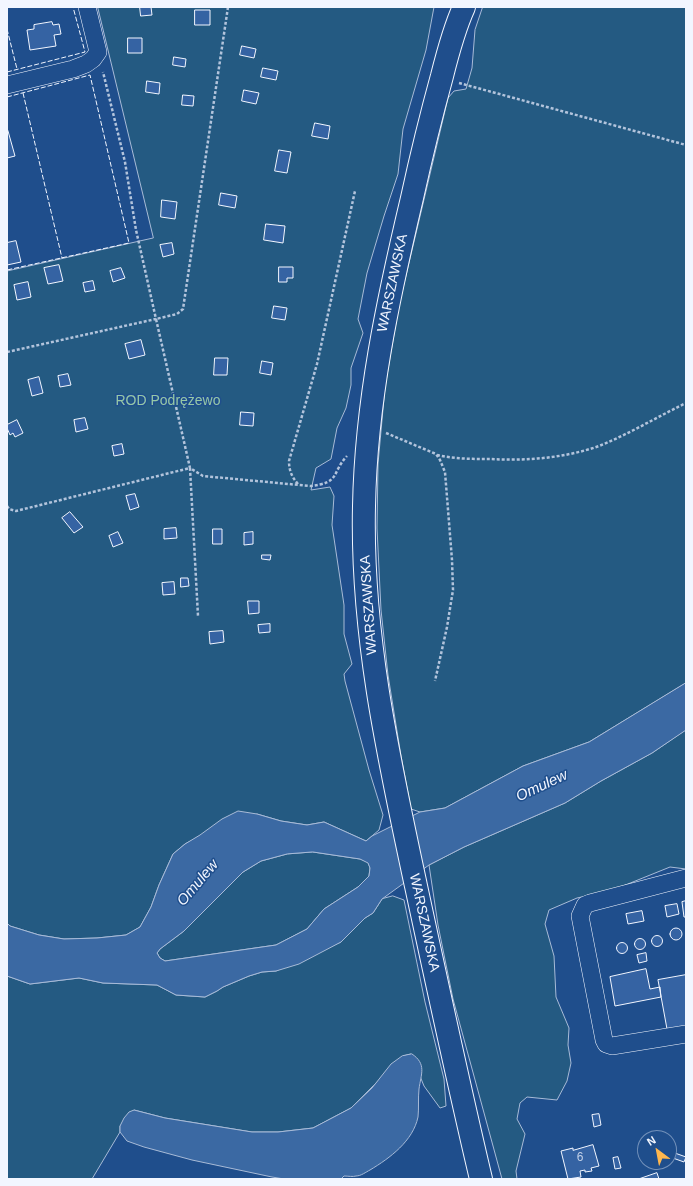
<!DOCTYPE html>
<meta charset="utf-8">
<style>
body{margin:0}
#map{position:relative;width:693px;height:1186px;overflow:hidden;background:#1f4e8c;font-family:Helvetica,sans-serif}
canvas{display:block}
.frame{position:absolute;inset:0;border:8px solid #f2f6ff;pointer-events:none}
.north{position:absolute;left:637px;top:1130px;width:40px;height:40px;box-sizing:border-box;background:#1f4e8c;border:1px solid #7391ba;border-radius:50%;rotate:328deg;font-size:11px;font-weight:700;line-height:16px;text-align:center;color:#f2f6ff}
.north::after{content:'';display:block;margin:auto;width:14px;height:18px;background:#ffb74d;clip-path:polygon(50% 0,100% 100%,50% 72%,0 100%)}
</style>
<div id="map">
<canvas width="693" height="1186"></canvas>
<div class="frame"></div>
<div class="north">N</div>
</div>
<script>
const ctx = document.querySelector('canvas').getContext('2d');
ctx.lineJoin = 'round';
function fill(path, color) {
  ctx.fillStyle = color;
  ctx.fill(path, 'evenodd');
}
function strokePath(path, color, width, dash) {
  ctx.strokeStyle = color;
  ctx.lineWidth = width;
  ctx.lineCap = dash ? 'butt' : 'round';
  ctx.setLineDash(dash || []);
  ctx.stroke(path);
}
function label(font, color, halo, rows, align = 'center') {
  ctx.font = font + ' Helvetica,sans-serif';
  ctx.lineWidth = 3;
  ctx.setLineDash([]);
  ctx.textBaseline = 'middle';
  ctx.strokeStyle = halo;
  ctx.fillStyle = color;
  for (const [text, x, y, turn = 0] of rows) {
    ctx.save();
    ctx.translate(x, y);
    ctx.rotate((+turn || 0) * Math.PI / 180);
    ctx.textAlign = isNaN(turn) ? turn : align;
    if (halo) ctx.strokeText(text, 0, 0);
    ctx.fillText(text, 0, 0);
    ctx.restore();
  }
}
const green = new Path2D(`
 M98,7H434L426,50L403,129L398,174L384,216L367,273L358,319L363,333L351,368V385L346,408L337,428L331,459L316,468L311,490L330,487L334,496L332,525L344,605V634L352,664L344,674L345,681L369,770L383,815L379,830L366,841L324,822L307,825L281,821L257,814L200,836L185,844L173,854L159,885L151,907L140,927L126,935L97,938L64,939L39,935L10,926L7,923V271L153,238Z
 M483,7H686V683L589,742L523,766L445,808L420,812L411,809L401,756L388,675L381,610L377,528L378,464L385,387L399,305L448,98L454,91L466,89L472,68L475,30Z
 M686,730V869L670,867L613,890L577,898L549,910L545,924L554,956L556,997L569,1028L568,1045L571,1063L567,1081L557,1100L527,1097L520,1103L517,1119L525,1134L516,1171L517,1179H502L453,999L438,925L429,865L464,847L565,803L601,781L652,753Z
 M313,852L360,859L368,862L370,868L369,876L358,887L324,909L307,929L276,945L165,961L160,958L157,953L160,949L184,931L243,872L261,861L287,854Z
 M393,896L404,900L425,1002L444,1079L446,1106L440,1108L424,1086L411,1054L403,1056L351,1108L313,1128L278,1132H252L165,1118L134,1110L120,1126V1132L92,1179H7V976L30,984L79,978L103,983L157,985L176,995L205,997L217,991L223,987L249,976L262,972L276,971L341,942L365,918L373,913L382,899Z`);
const water = new Path2D(`
 M686,683V730L652,753L601,781L565,803L464,847L429,865L382,899L373,913L365,918L341,942L299,964L276,971L262,972L249,976L223,987L217,991L205,997L176,995L157,985L103,983L79,978L30,984L7,976V923L10,926L39,935L64,939L97,938L126,935L140,927L151,907L159,885L173,854L185,844L200,835L222,819L238,811L257,814L281,821L307,825L324,822L366,841L372,836L420,812L445,808L523,766L589,742ZM313,852L360,859L368,863L370,868L369,876L358,887L324,909L307,929L276,945L165,961L160,958L157,953L160,949L184,931L243,872L261,861L287,854Z
 M412,1054C427,1064 421,1074 419,1089C418,1098 419,1108 418,1117C413,1141 390,1158 370,1170C366,1172 361,1176 356,1176C353,1177 348,1176 344,1176L341,1179H284L272,1177L192,1160L144,1147L127,1141L120,1132V1126L124,1118L129,1112L134,1110L165,1118L252,1132H278L313,1128L351,1108L372,1088L391,1064L402,1056Z`);
const building = new Path2D(`
 M140,7H151L152,15L141,16Z
 M195,10H210V25H195Z
 M52,22L53,25L59,24L61,34L54,35L56,46L30,50L27,30L34,29V25Z
 M128,38H142V53H128Z
 M242,46L256,49L254,58L240,55Z
 M174,57L186,59L185,67L173,65Z
 M263,68L278,71L276,80L261,77Z
 M147,81L160,83L159,94L146,92Z
 M244,90L259,93L256,104L242,101Z
 M183,95L194,96L193,106L182,105Z
 M315,123L330,126L328,139L312,136Z
 M8,131L15,156L7,158V132Z
 M279,150L291,152L287,173L275,171Z
 M221,193L237,196L235,208L219,205Z
 M162,200L177,202L175,219L161,217Z
 M266,224L285,226L283,243L264,240Z
 M16,241L21,262L7,265V243Z
 M172,243L174,254L163,257L160,245Z
 M59,265L63,281L48,284L44,268Z
 M279,267H293V278H287V282H279Z
 M121,268L125,278L113,282L110,271Z
 M93,281L95,290L85,292L83,283Z
 M28,282L31,297L17,300L14,285Z
 M274,306L287,308L285,320L272,318Z
 M141,340L145,355L129,359L125,344Z
 M215,358H228L227,375H214Z
 M262,361L273,363L271,375L260,373Z
 M68,374L71,385L60,387L58,376Z
 M39,377L43,393L32,396L28,380Z
 M241,412L254,413L253,426L240,425Z
 M85,418L88,429L76,432L74,420Z
 M17,420L23,433L15,437L13,433L10,435L7,428V425Z
 M122,444L124,454L114,456L112,446Z
 M135,494L139,507L130,510L126,496Z
 M70,512L83,527L74,533L62,518Z
 M176,528L177,538L164,539V529Z
 M213,529H222V544H213Z
 M118,532L123,543L113,547L109,536Z
 M253,532V544L244,545V533Z
 M262,555H271L270,560L262,559Z
 M181,578H188L189,586L181,587Z
 M174,582L175,594L163,595L162,583Z
 M248,601H259V613L249,614Z
 M270,624V632L259,633L258,625Z
 M223,631L224,642L210,644L209,632Z
 M686,901V917H684L682,902Z
 M677,904L679,914L667,917L665,906Z
 M642,911L644,921L628,924L626,914Z
 M670 934a6 6 0 1 1 12 0a6 6 0 1 1-12 0Z
 M651.5 941a5.5 5.5 0 1 1 11 0a5.5 5.5 0 1 1-11 0Z
 M634.5 944a5.5 5.5 0 1 1 11 0a5.5 5.5 0 1 1-11 0Z
 M616.5 948a5.5 5.5 0 1 1 11 0a5.5 5.5 0 1 1-11 0Z
 M646,953L647,961L639,963L637,955Z
 M646,969L650,989L660,987L661,997L615,1006L610,977Z
 M686,975V1026L667,1029L658,980Z
 M599,1114L601,1125L594,1127L592,1115Z
 M593,1145L599,1166L591,1168L592,1171L585,1172V1170L580,1171L581,1177L568,1179L561,1151L573,1148V1150Z
 M645,1152V1158L641,1159L639,1153Z
 M672,1152L686,1157L684,1162L670,1157Z
 M618,1157L621,1168L615,1169L613,1158Z
 M657,1173L659,1179H639Z`);
const path = new Path2D(`
 M228,7L183,309L177,314L156,319L190,468L203,476L310,486C341,483 331,473 347,456
 M459,83L686,145
 M7,352L156,319L136,230L125,162L103,72
 M386,433L436,454L440,460L445,472L452,560L453,590L447,627L435,681
 M437,455C454,459 473,459 491,459C527,461 565,458 599,446C629,434 657,417 686,403
 M298,484C292,477 289,471 289,461L317,364L355,191
 M7,506L9,509L16,511L190,468L198,616`);
const minor = new Path2D(`
 M7,85L73,69L86,64L93,59L98,52L87,7
 M686,878L590,903L585,905L580,916L604,1040L606,1044L612,1046L686,1034`);
const major = new Path2D(`
 M464,7C454,29 448,52 442,76C431,116 421,157 412,198C388,299 366,401 364,506C361,635 389,760 416,886C437,984 458,1082 481,1179`);
const fence = new Path2D(`
 M7,29L17,69
 M7,72L85,52L73,7
 M23,93L62,258
 M7,97L90,75L129,243L7,270`);
const numberNames = [
 ["6",580,1158]
];
const streetNames = [
 ["WARSZAWSKA",393,283,-78],
 ["WARSZAWSKA",369,605,-94],
 ["WARSZAWSKA",424,923,78]
];
const parkNames = [
 ["ROD Podrężewo",168,401]
];
const waterNames = [
 ["Omulew",542,786,-25],
 ["Omulew",198,883,-50]
];
fill(green, '#245a82');
strokePath(green, '#a8bbd7', 1);
fill(water, '#3b69a3');
strokePath(water, '#a8bbd7', 1);
fill(building, '#3563a3');
strokePath(building, '#f2f6ff', 1);
strokePath(minor, '#f2f6ff', 18);
strokePath(major, '#f2f6ff', 24);
strokePath(path, '#b3c4dc', 2.5, [3, 2]);
strokePath(minor, '#1f4e8c', 17);
strokePath(major, '#1f4e8c', 22);
strokePath(fence, '#f2f6ff', 1, [5, 2]);
label('12px', '#c3d1e8', null, numberNames);
label('14px', '#f2f6ff', '#1f4e8c', streetNames);
label('14px', '#97c8a6', '#1f4e8c', parkNames);
label('italic 15px', '#f2f6ff', '#1f4e8c', waterNames);
</script>
